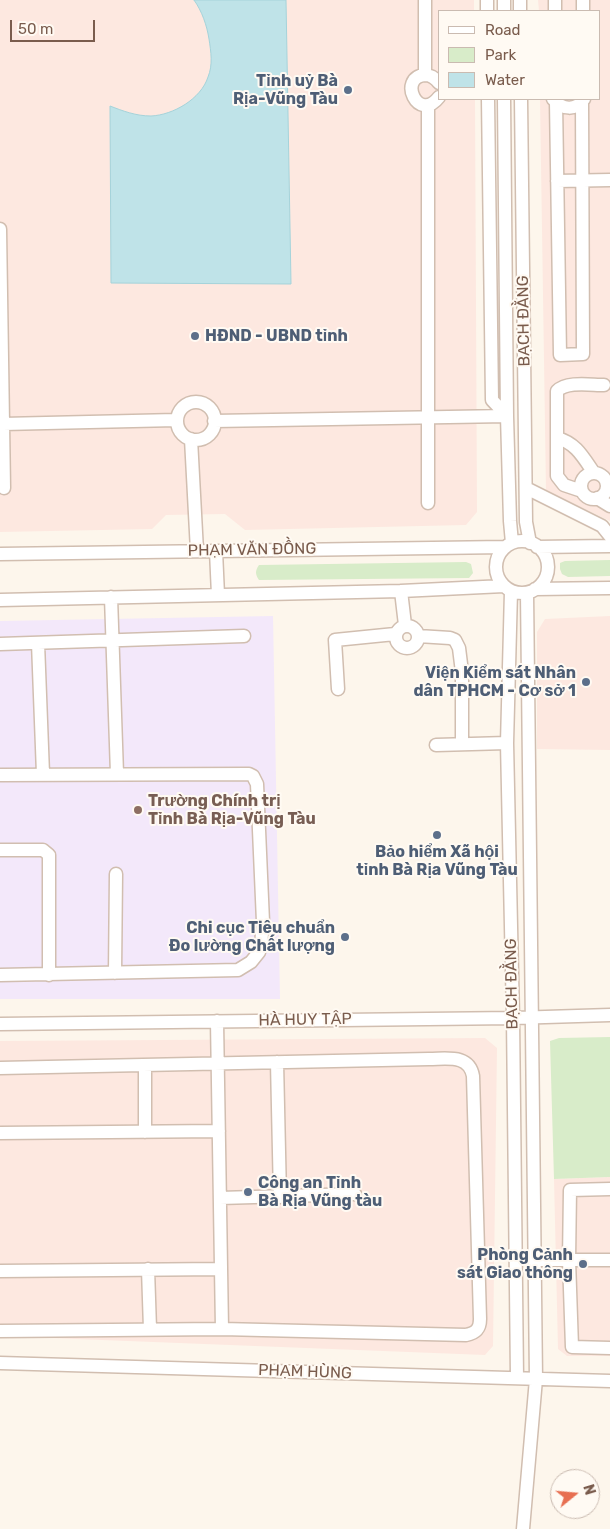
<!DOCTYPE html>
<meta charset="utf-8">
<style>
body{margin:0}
#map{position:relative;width:610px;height:1529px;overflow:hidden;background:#fdf6ec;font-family:Rubik,sans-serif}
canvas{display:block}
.legend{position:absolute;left:438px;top:10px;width:162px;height:90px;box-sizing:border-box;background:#fffaf3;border:1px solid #cabbb1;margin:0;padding:6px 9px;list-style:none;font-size:15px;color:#7a5c4d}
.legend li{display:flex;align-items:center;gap:10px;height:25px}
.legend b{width:25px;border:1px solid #cabbb1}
.north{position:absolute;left:550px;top:1469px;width:50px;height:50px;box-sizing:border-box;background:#fffaf3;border:1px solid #cabbb1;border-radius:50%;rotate:73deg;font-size:14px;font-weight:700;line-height:20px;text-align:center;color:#7a5c4d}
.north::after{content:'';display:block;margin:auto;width:18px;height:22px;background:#e76f51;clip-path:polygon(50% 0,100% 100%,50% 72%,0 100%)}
.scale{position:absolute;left:10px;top:20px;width:85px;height:22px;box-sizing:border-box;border:2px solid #7a5c4d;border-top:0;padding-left:6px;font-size:15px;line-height:18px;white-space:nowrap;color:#7a5c4d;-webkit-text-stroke:4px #fffaf3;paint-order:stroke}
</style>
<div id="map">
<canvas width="610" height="1529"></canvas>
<ul class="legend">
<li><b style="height:6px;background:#fff"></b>Road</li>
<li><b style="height:14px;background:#d8ecc9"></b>Park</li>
<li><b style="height:14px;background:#bfe3e8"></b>Water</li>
</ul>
<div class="north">N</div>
<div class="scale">50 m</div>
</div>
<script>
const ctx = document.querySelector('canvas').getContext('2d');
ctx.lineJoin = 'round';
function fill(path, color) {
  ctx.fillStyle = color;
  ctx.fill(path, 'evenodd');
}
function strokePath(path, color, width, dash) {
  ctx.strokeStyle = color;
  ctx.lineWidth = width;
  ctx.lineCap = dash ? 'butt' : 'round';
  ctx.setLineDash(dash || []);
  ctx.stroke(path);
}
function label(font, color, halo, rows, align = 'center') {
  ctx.font = font + ' Rubik,sans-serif';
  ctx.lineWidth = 4;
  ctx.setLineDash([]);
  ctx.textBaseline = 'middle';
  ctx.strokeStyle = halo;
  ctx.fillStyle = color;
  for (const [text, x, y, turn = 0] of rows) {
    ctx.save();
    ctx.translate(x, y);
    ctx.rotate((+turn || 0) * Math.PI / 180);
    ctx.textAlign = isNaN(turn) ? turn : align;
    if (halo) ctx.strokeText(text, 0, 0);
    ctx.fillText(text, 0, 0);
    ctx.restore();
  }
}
const commercial = new Path2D(`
 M0,0H474V11H439V99H475L477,512L466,525L245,530L225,514L166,515L152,529L0,532Z
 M538,0H610V521L546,491L540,99H599V11H539Z
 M610,616V750L537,749V632L545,619Z
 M485,1038L497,1048L493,1346L485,1355L0,1336V1041Z
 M610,1177V1356H567L558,1349L554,1179Z`);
const education = new Path2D(`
 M273,616L280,999H0V621Z`);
const green = new Path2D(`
 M610,560V576L568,577L562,574L560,569V563L565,561Z
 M466,562L471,564L473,573L469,578L259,580C255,574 255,571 259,565Z
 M610,1037V1177L554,1179L550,1041L559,1038Z`);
const water = new Path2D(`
 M194,0H286L291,284L111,283L110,106C123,111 136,116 151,116C173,115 201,99 208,77C213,65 211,52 209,39C207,26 202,11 194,0Z`);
const minor = new Path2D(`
 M425,0V75
 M487,0V11
 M504,0V11
 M520,0V11
 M555,0V11
 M583,0V11
 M439,83C436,79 431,75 425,75C397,77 418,124 439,97
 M488,99L492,400L507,416
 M504,99L507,416L510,521L512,543
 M521,99L526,522L530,543
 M553,99C562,110 576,111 584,99
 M556,102L560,355L583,354L582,102
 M428,105V503
 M557,181L610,180
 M0,229L4,488
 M177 421a19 19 0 1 1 38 0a19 19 0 1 1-38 0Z
 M214,421L507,416
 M3,424L176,420
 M557,438C576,443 583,457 594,473
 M191,439L197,551
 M581 486a13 13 0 1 1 26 0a13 13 0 1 1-26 0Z
 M526,488L602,526L610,536
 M582,491L564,485L557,476V391C567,381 590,385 604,385
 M597,498L610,506
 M496 567a26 26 0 1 1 52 0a26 26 0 1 1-52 0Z
 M537,547L610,546
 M216,551L218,595
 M0,554L505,547
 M535,589L610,588
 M401,591L405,625
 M511,591L507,743L513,1018L517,1378
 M111,597L117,774
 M0,600L401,591L504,586
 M396 637a11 11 0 1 1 22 0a11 11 0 1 1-22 0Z
 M418,636L450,638L455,640L459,648L462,672V744
 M38,643L43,774
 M0,644L244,636
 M338,689L335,640L395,634
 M436,745L507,743
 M0,775L249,774L253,776L257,784L263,922L261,945L259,952L251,962L238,970L0,975
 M0,850H43L49,855V975
 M115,973L116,874
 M217,1021L222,1329
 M0,1024L513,1018L610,1015
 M277,1062L280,1197
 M0,1068L429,1059C447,1059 469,1054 473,1076L480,1319C480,1329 476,1333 466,1335L222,1329L0,1331
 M145,1132V1065
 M0,1133L219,1131
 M610,1189L570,1190L569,1260L572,1347L610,1348
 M220,1198L355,1194
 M535,1260H610
 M148,1269L150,1329
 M0,1271L221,1269
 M0,1363L610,1381
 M523,1529L536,1379L527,593`);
const markers = [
 [348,90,5,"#5c6f8a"],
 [195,336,5,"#5c6f8a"],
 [586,682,5,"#5c6f8a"],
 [138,810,5,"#8d6e63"],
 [437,835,5,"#5c6f8a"],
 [345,937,5,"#5c6f8a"],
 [248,1192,5,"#5c6f8a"],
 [583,1264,5,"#5c6f8a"]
];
const serviceNames = [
 ["Tỉnh uỷ Bà",338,81],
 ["Rịa-Vũng Tàu",338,99],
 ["HĐND - UBND tỉnh",205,336,"left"],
 ["Viện Kiểm sát Nhân",576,673],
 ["dân TPHCM - Cơ sở 1",576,691],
 ["Bảo hiểm Xã hội",437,852,"center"],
 ["tỉnh Bà Rịa Vũng Tàu",437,870,"center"],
 ["Chi cục Tiêu chuẩn",335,928],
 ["Đo lường Chất lượng",335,946],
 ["Công an Tỉnh",258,1183,"left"],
 ["Bà Rịa Vũng tàu",258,1201,"left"],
 ["Phòng Cảnh",573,1255],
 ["sát Giao thông",573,1273]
];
const streetNames = [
 ["BẠCH ĐẰNG",524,321,-91],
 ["PHẠM VĂN ĐỒNG",252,550,-1],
 ["BẠCH ĐẰNG",512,984,-91],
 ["HÀ HUY TẬP",305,1020,-1],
 ["PHẠM HÙNG",305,1372,2]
];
const educationNames = [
 ["Trường Chính trị",148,801],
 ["Tỉnh Bà Rịa-Vũng Tàu",148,819]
];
fill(commercial, '#fde8e0');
fill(education, '#f3e8fa');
fill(green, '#d8ecc9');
fill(water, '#bfe3e8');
strokePath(water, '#a5d3da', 1);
strokePath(minor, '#d1beb0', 15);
strokePath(minor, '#fff', 12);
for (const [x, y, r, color] of markers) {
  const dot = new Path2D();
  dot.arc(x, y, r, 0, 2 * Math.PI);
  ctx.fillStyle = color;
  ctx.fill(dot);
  strokePath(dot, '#fffaf3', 2);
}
label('bold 16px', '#4e5e75', '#fffaf3', serviceNames, 'right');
label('16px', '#7a5c4d', '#fffaf3', streetNames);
label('bold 16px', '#785e54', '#fffaf3', educationNames, 'left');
</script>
